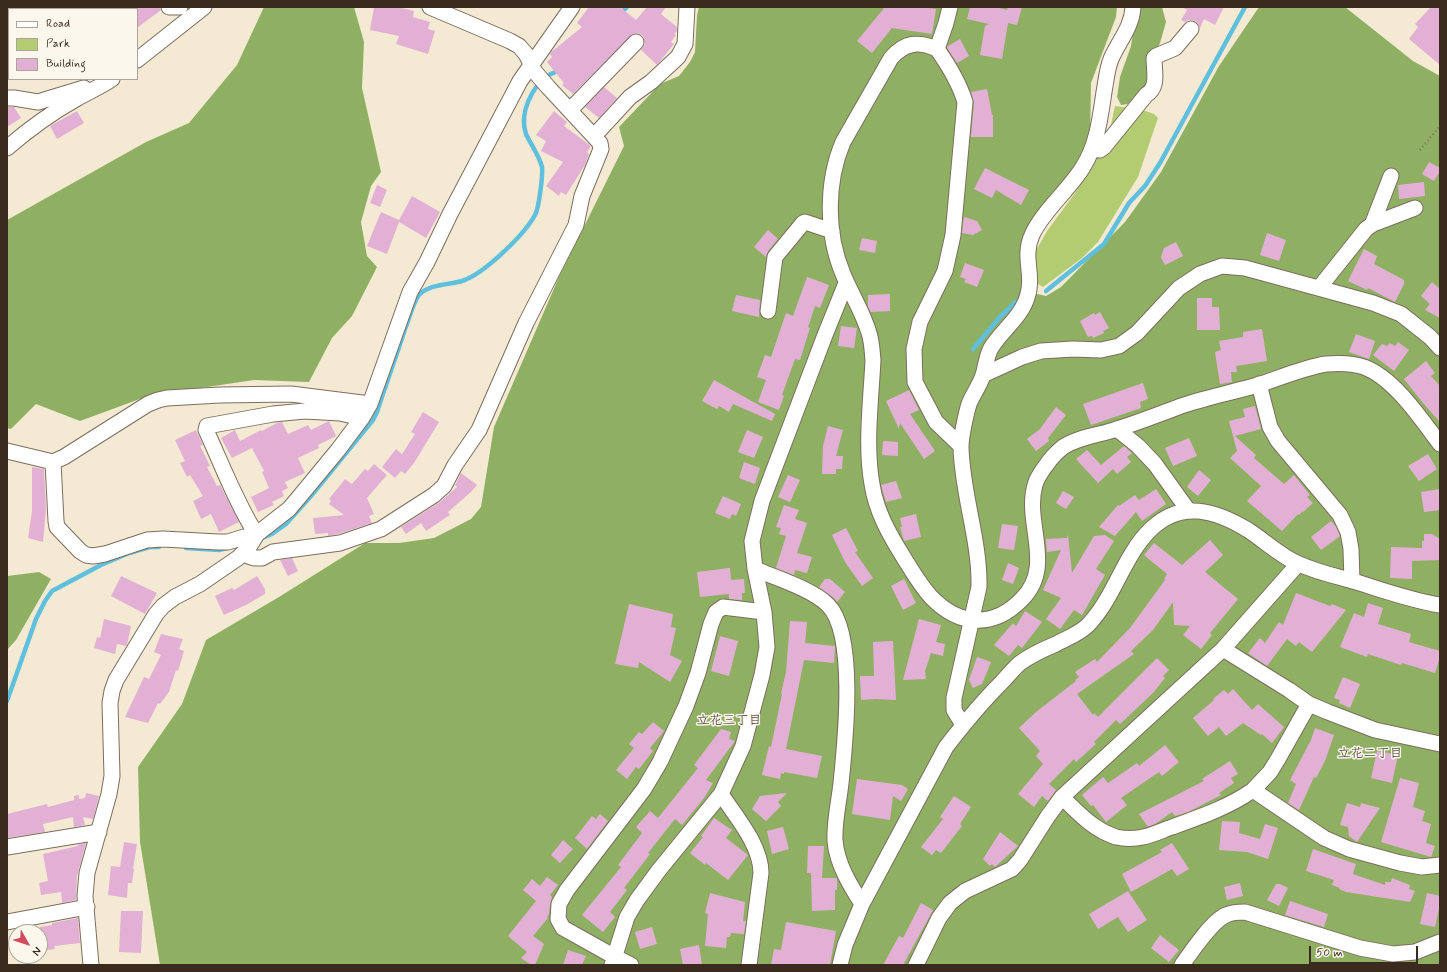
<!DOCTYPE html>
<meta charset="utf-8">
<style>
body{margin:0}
#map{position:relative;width:1447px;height:972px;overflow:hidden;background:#f4ead4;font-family:Mynerve,sans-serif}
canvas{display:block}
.frame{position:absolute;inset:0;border:8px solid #3b2a1e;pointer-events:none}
.legend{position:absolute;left:8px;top:8px;width:130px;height:72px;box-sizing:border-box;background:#fbf7ec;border:1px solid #aea59a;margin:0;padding:5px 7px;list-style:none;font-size:12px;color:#3b2a1e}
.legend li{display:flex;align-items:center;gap:8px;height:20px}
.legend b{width:20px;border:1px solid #aea59a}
.north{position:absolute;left:8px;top:924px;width:40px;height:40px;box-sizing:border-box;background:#fbf7ec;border:1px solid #aea59a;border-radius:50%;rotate:129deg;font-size:11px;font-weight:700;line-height:16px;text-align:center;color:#3b2a1e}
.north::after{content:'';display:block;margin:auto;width:14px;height:18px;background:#d1495b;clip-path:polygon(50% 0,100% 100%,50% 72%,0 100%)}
.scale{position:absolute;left:1309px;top:946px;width:109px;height:18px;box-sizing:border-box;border:2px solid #3b2a1e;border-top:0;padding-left:5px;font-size:12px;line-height:14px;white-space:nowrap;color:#3b2a1e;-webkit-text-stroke:3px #fbf7ec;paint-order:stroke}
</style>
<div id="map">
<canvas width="1447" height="972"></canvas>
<div class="frame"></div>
<ul class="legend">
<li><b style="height:5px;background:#fff"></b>Road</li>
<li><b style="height:11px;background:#b4cc71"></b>Park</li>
<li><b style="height:11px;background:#e3b0d5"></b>Building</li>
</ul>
<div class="north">N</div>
<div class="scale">50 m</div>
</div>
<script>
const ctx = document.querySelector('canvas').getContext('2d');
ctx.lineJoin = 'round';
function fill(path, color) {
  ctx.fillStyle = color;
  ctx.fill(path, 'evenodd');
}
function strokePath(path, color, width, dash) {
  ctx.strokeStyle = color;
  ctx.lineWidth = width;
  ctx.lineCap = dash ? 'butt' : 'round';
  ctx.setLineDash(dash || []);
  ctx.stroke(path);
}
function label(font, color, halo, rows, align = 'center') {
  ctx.font = font + ' Mynerve,"Klee One",sans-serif';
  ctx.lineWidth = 3;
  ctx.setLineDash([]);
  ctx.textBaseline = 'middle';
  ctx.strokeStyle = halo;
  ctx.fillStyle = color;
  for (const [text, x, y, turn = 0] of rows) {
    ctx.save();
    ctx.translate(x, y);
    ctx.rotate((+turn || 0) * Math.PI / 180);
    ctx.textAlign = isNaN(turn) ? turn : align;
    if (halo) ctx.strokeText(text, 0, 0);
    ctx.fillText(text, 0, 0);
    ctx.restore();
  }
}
const green = new Path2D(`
 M1115,106L1129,108L1131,106L1154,114L1158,118L1138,177L1098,242L1082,258L1043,287L1038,284L1033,272L1034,254L1047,231L1075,193L1108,139Z`);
const forest = new Path2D(`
 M264,7H354L364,42L362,88L381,172L371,186L361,222L367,256L377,267L352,316L332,338L309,382L254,380L187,390L156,393L80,421L36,404L11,429L7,428V220L146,142L189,123L237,65Z
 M699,7H1117L1116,17L1091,83L1090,140L1079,166L1043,213L1037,244L1023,264L1033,293L1046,296L1061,287L1125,222L1161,172L1219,66L1259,7H1345L1413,61L1440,76V965H160L140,842L138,767L182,704L206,640L279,597L365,543H399L434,538L471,519L481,507L494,427L559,277L624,146L619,127L660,84L679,76L690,62L695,52L697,15Z
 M1137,7H1162L1166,22L1160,43L1150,65L1147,84L1128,104L1121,105L1117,97L1120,77L1131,46Z
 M39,572L51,579L16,640L7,650V576Z`);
const stream = new Path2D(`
 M620,14L627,7
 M1046,291L1104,244L1129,203L1145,186L1160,163L1245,7
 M973,349L1000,317L1016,302
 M262,538L272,534L286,524L311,496L373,420L377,412C386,384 396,357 405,329C409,320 413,302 419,295C429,284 449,285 462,281C484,274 524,235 535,215C539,208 543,175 542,167C539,155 531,145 526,134C519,114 531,87 549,75C552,73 556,72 560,70
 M186,548L219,550L227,548
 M7,701L36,619L45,601L52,591L101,565L129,553L150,547H159`);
const building = new Path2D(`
 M137,7H160L161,10L137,28Z
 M374,7H398L414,11L413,17L430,22L428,29L435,31L428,54L396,44L399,36L370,30Z
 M589,7H620L636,20L647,7H666L661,14L677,27V31L674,34L676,35L671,42L674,44L657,65L641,50L645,44L643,36L638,33L633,34L573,94L562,85L564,83L547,62L552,57L550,54V53L582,27L577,23Z
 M885,7H919L936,9L932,34L892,28L872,53L857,41Z
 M970,7H996L1007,10L1008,7H1022L1017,25L1008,23L1002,59L980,55L985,26L989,24L967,19Z
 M1182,7H1224L1215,25L1204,19L1200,28L1197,22L1193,20H1188L1185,22L1181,20L1187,10Z
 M1431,7H1440V65L1409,39L1418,27L1415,24Z
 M960,39L969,56L957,63L947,48L948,46Z
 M604,87L617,98L599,118L585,107Z
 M987,89L992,115H993V137H971L974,103L971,92Z
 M7,107H14L21,118L7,127Z
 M77,111L84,123L57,139L50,126Z
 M554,111L567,122L564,126L591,146L587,152L589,154L585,165L566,195L561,192L559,196L546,186L563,162L541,151L546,141L536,135Z
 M1429,162L1440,168V171L1434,181L1422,174Z
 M985,168L1029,190L1021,205L996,190L992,198L974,189Z
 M1424,182L1425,196L1399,199L1398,185Z
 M377,185L387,190L380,207L370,203Z
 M412,196L440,212L426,238L399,222L387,254L367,246L381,212L399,220Z
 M964,217L977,221L982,230L973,235L962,233Z
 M768,230L778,239L768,251L766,257L754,247Z
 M1267,233L1286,240L1279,261L1260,255Z
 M862,238L877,241L875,253L859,250Z
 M1176,242L1183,256L1165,265L1161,257L1164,248Z
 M1364,249L1377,256L1374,264L1404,280V284L1395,302L1368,288L1367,290L1348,281Z
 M965,263L984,270L977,287L964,282L966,279L960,277Z
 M807,277L829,285L820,308L815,306L808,327L810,328L800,360L795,359L782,395L784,396L779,410L758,402L766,380L757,377L765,355L771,357L786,313L793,316Z
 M1432,282L1440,289V318L1425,310L1430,304L1421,296Z
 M890,294V311L871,312L868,307V295Z
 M736,295L760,300L759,317L732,311Z
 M1197,298H1212V307H1219L1220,330H1197Z
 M1100,312L1109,328L1103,331L1104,333L1093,338L1092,336L1088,337L1080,321L1094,313L1095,315Z
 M841,326L857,328L854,348L838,346Z
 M1262,329L1267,361L1236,366L1237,372H1231L1232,382L1220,384L1215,352L1221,350L1219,341L1243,337V332Z
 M1356,334L1375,341L1369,359L1349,352Z
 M1398,342L1409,350L1394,371L1373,355L1382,344L1387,346L1390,343L1395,346Z
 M1426,361L1435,373L1431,376L1440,386V422L1423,403L1404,379Z
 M714,380L775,414L772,421L733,404L729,412L719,406L717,409L702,401Z
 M1143,383L1148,399L1140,402L1141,408L1091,425L1083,404Z
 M909,390L919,410L910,414L935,451L924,459L900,423L899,429L886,401Z
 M1255,406L1261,429L1235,436L1256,455L1254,458L1284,484L1294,475L1310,495L1307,497L1313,503L1303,512H1302L1299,515L1298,514L1282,531L1247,501L1261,486L1230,458L1237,451L1229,421L1245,417L1243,409Z
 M1056,407L1066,415L1048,438L1049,441L1036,451L1027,439L1040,429Z
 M423,412L439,422L414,463L405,474L401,471L395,478L382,467L396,449L402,454L415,434L411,432Z
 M329,421L336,436L318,445L319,448L298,458L305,473L285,482L288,488L282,491L284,496L272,502L274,505L258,512L251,497L269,488L262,472L264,471L252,448L232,458L221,438L235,430L240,441L261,430L262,431L277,423L282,422L288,434L308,425L311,430Z
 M828,426L843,430L836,456H843L842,469H836V474H822L823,446Z
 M196,430L203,445L200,446L210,466L207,467L217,486L220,485L239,522L219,532L211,514L201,519L193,501L203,496L190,475L187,477L180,463L185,461L175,440Z
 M747,430L763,437L754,458L738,452Z
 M1189,438L1197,456L1173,466L1165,448Z
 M883,441L898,442V456L882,455Z
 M1124,446L1132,453L1127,457L1131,462L1117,474L1113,469L1098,483L1076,459L1087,450L1101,465Z
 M1428,454L1437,469L1419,481L1408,466Z
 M744,462L760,468L755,484L739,478Z
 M374,464L387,475L367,498L374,514L369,516L372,523L338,534L328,536V533L315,534L313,518L344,515L329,504L331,501L329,499L345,479L352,484L365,469L368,471Z
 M32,467L44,469L46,510L43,542L28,538L32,511Z
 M1199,470L1211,480L1198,496L1187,487Z
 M461,473L477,485L471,492L448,512L450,515L426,531L421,523L406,534L401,527L440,502L457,487L455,485Z
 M788,475L800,480L790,502L778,497Z
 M896,481L902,498L886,502L881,485Z
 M1156,489L1166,504L1142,521L1136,512L1115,536L1099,527L1118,505L1119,506L1135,495L1139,500Z
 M1440,489V510L1424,512L1421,492Z
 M1063,491L1074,497L1066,509L1056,503Z
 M723,496L741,504L736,516L732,514L730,519L715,513Z
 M784,505L799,510L795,519L807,523L797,553L812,557L807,573L795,570L794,575L776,568L786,536L779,534L781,528L776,527Z
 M916,514L921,537L904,541L900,527H902L900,518Z
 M1331,521L1336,527L1340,536L1321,550L1311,537Z
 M1002,524L1018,526L1014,550L998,548Z
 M846,528L858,551L855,552L873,578L862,586L845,562L832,535Z
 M1424,534H1432L1440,539V560L1412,561V579L1390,578L1391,547L1422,548V541H1424Z
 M1068,535L1072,573L1094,536L1105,535L1114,541L1096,569L1105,575L1082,615L1074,610L1060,629L1046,619L1061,598L1043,590L1061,550L1047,552L1046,539L1067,538Z
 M1210,540L1223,555L1205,572L1238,599L1210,633L1212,635L1201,649L1183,635L1190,626L1174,625L1173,602L1153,630L1131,651L1134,654L1077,694L1093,715L1094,713L1098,717L1157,658L1169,670L1163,676L1165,678L1153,693L1120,724L1116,720L1094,742L1096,744L1076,762L1074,759L1049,784L1056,790L1048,801L1042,796L1034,807L1018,794L1043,764L1036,756L1040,751L1019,728L1036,712L1076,681L1075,680L1079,677L1075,672L1095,659L1097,662L1130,628L1165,580L1164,579L1167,574L1144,555L1154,543L1182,565Z
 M292,558L298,571L288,576L280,560Z
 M1008,563L1019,568L1013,584L1002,580Z
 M730,568L731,580L744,579L745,593H742V600L729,599V594L700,597L697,572Z
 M121,576L157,593L145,614L111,596Z
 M257,576L265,589V594L246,605L224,615L215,596L232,588L234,590Z
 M825,579H830L845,592L837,602L834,598L819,587Z
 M904,579L916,603L903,610L891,586Z
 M1296,593L1330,606L1332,604L1346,610L1312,652L1299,642L1296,646L1287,639L1267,666L1248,653L1260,638L1265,643L1279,622L1283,625Z
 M1368,603L1383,608L1378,624L1411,634L1409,642L1440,651V657L1435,673L1402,663L1401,665L1368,654L1367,657L1340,647L1354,613L1364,617Z
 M629,604L673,614L671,627L676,628L670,655L682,661L670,682L639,662L638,668L615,664Z
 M1025,611L1042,622L1022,648L1018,645L1009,656L994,645L1013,623L1016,626Z
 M104,619L131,626L127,645L126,646L117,644L115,654L94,648L97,637L100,638Z
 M919,619L941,625L936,642L945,644L943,656L931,653L925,671L926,679L903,680Z
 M790,621L807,622L805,643L835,646L834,663L804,660L786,749L822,756L817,778L784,772V774L781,773L780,779L762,775L769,746L771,747L782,694L781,693L786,672Z
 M161,634L183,639L179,649L184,651L178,671L176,670L169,692L160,704L158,703L148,723L125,717L144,677L149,679L161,655L154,652Z
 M720,636L738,641L729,676L711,671Z
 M893,641L896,700L876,699L861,700L860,676H874L873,642Z
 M977,657L991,662L982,684L973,688L969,680Z
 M1343,677L1360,684L1350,708L1339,703L1340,700L1334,698Z
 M1233,689L1252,710L1258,704L1284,727L1272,743L1262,734L1261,735L1243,723L1226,736L1219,727L1208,736L1193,718L1214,700L1213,699L1224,690L1228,694Z
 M653,722L664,731L650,748L653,751L639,769L636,767L627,779L616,770L634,748L629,744L639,732L642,734Z
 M1315,728L1334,735L1325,761L1316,778L1314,777L1299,810L1288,803L1296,784L1290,780L1311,740Z
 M721,729L731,732L729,739L735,741L706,780L713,783L704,798L682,825L675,819L648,853L650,854L624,888L627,890L610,912L615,917L603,932L582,915L621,867L618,865L642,833L636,827L650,811L658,818L698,768L694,765Z
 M1165,745L1179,762L1162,776L1159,772L1121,798L1127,805L1106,822L1093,805L1091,806L1082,795L1103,777L1108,783L1137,763L1139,766Z
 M1377,751L1398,755L1392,783L1371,778Z
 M1230,761L1238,774L1231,778L1234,783L1219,793L1221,795L1188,812L1175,816L1172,812L1155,824L1148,827L1139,814L1204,781L1202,779Z
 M1400,778L1419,783L1413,807L1425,811L1422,821L1431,824L1426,843L1435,846L1431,857L1381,842Z
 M857,779L902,785L908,789L901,801L893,796L890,820L852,814Z
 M86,793L99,796L93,819L83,817L85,825L74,827L73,817L43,824L45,832L7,838V814L47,804L48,807L74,800V796L79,795V799L85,798Z
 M787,793L778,802L781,806L766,821L752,809L760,796Z
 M954,796L971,807L960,824L962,826L941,853L936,850L932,855L921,847L943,819L940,817Z
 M1347,803L1360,807L1361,803L1380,808L1357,842L1349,836L1348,827L1340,825Z
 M600,814L608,821L587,849L575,838L592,816L596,819Z
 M714,818L732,830L726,838L748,855L728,880L706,863L705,865L690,853L703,837L701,836Z
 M1222,821L1240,822L1239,833L1260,839L1265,824L1278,828L1268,859L1247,852L1219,850Z
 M783,827L789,849L772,854L767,831Z
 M1000,832L1018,846L995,867L992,864L990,866L983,859Z
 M563,840L573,849L560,863L551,855Z
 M124,842L137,844L133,869H134L132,883H128L127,898L108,895L111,866L120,867Z
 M86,843L77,876L76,900L62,903L61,892L41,895L39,883L48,881L43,854L78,846L77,845Z
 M1172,843L1189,869L1177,876L1172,869L1131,892L1122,874L1162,852L1160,850Z
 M808,846H824L822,878H837V890H835V910L812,911L811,873H807Z
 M1313,849L1356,864L1353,874L1385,885V882H1391L1392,878L1410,885L1409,889L1415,891L1410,902L1346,892L1339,889L1340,888L1332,885L1334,880L1306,871Z
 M547,877L558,885L550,895L552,897L550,905L549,914L547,917L548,918L533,936L544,944L535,965H531L521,958L527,952L508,936L536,901L523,890L532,879L540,886Z
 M1240,883L1243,896L1227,900L1224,887Z
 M1276,884H1280L1288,888L1279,906L1267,900Z
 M1128,891L1147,920L1128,932L1118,917L1098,929L1089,914Z
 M710,893L745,902L743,921H746L744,934L731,933L730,937H727L726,948L705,946L708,914L705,913Z
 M1427,893L1440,896V904L1435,927L1420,924Z
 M1290,901L1328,914L1324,927L1285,915Z
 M921,903L933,910L903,965H883L899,936L903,938Z
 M121,911H143L141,953L119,952Z
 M78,918L80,943L54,946L55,949L40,951V927L52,925V923Z
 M786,922L836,931L830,965H771L774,949L781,950Z
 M652,927L657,944L640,949L635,932Z
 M1160,935L1179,950L1169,962L1151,948Z
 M699,945L702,965H683L680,949Z
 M568,950L586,956L582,965H563Z`);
const path = new Path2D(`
 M1420,150L1440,126`);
const minor = new Path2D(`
 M169,7H180
 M950,7L946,23L937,49C949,66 959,82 965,102L953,235L945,271L920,322L914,349L915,382L936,422L961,446
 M118,9L119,7
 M937,49C918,41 905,42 891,58L843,142C826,182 826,234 843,274C851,294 863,312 869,333C872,342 872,351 873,360C871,400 865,446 872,484C876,511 889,534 904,558C912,571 920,585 931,597C959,626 993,629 1022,599C1055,566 1024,523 1035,485C1037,477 1042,471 1047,464C1051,458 1057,452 1063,447C1078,437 1100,435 1117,429C1140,422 1162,413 1184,405C1208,397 1233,392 1258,385C1280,378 1302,368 1326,364C1338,363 1352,363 1364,367C1394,378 1421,419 1440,444
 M137,60L204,7
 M7,98H14L38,102L84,88
 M570,110L636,42
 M595,135L630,97L651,82L678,57L685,44L687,7
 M7,148C29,129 51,113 76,99C88,92 100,87 112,79
 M1092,149L1100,150L1104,147L1146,95C1159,87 1154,72 1154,58L1156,56L1175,48L1191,29
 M1372,225L1391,176
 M1319,288L1366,229L1373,224L1415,208
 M768,311L775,257L803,223L805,222L832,231
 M983,375L1022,357L1041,351L1073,349L1101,350L1119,346L1137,333L1179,288L1200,274L1222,266L1245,268L1373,303L1401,314L1430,337L1440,348
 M1259,384L1270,427L1278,441L1340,515L1348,532L1351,549L1352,581
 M1117,429L1138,446L1155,464L1188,510
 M7,451L53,462L64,457L148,404L158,400L167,398L220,395L291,394L370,404
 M53,462L56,521L57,527L80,551L86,555L93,556L105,554L147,540L163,539L218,542H228L244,537H254
 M256,534C236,502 222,465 206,430L207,426L273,414L305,411L340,413L362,418
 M242,554L254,558H262L273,552L340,543L381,529L434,495L444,486L455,465L479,430L526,323L576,225L582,196L601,149L600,143L548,87L535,72L526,54L519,46L510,41L430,7
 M755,569C776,578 812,589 828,605C857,634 845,744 841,783C839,802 834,822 835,841C837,864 850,885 862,904
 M1223,649L1289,690L1309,704L1328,712L1375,730L1440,744
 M963,725L954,710V698L979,587C980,540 962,494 961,447C961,437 966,414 969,404C973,394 980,385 983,375C986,366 986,357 991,348C1002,330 1023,316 1028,294C1034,274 1022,257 1032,235C1042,212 1069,190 1083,167C1097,145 1100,119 1104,92C1106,81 1107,69 1111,59C1119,41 1132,27 1133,7
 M1253,790L1270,772L1278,759L1309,704
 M721,794C736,817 761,845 761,873L749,965
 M1062,797C1078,813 1094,830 1116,837C1125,839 1134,839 1143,837C1153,835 1163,830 1172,827C1200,817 1229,807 1253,790L1324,838L1349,849L1400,863L1422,867L1440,865
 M7,847L99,832
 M7,922L87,907
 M91,965L85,896L87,873L109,794L112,776L110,703L112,691L116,680L156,614L163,606L175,597L200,584L238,558L249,547L257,534L289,509L300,496L338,450L362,418L370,404L410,292L427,262L450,214L520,81L572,7
 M612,965L627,917L637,900L659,870L721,794L743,746L762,675L767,647L764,612L755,569L752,541L762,501L825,335L846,283
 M631,965L615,957L563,928L558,919L559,904L567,890L644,789L660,762L686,706L698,673L711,624L716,612L723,607L764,612
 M840,965L845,945L862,904L946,747C963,725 981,703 1001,683C1007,677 1013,669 1020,663C1031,655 1044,649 1056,644C1067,638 1079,634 1088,625C1115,597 1123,556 1151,529C1181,500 1215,510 1248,530C1265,541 1280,556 1299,564C1317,572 1335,576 1353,581C1383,590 1409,600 1440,605
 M916,965L939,918L950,903L965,891L1012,869L1020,860L1048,816L1062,797L1223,649L1298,564
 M1182,965C1191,952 1212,921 1226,915C1232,912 1239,912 1245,912L1360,948L1393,954L1415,952L1440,942`);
const neighbourhoodNames = [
 ["立花三丁目",729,721],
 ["立花二丁目",1370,754]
];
fill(green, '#b4cc71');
fill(forest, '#8fb063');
strokePath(stream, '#5fbfdd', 4.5);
fill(building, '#e3b0d5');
strokePath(minor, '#7c6d5e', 17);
strokePath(path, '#7c6d5e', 2.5, [1, 3]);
strokePath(minor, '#fff', 15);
label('13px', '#3b2a1e', '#fbf7ec', neighbourhoodNames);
</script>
